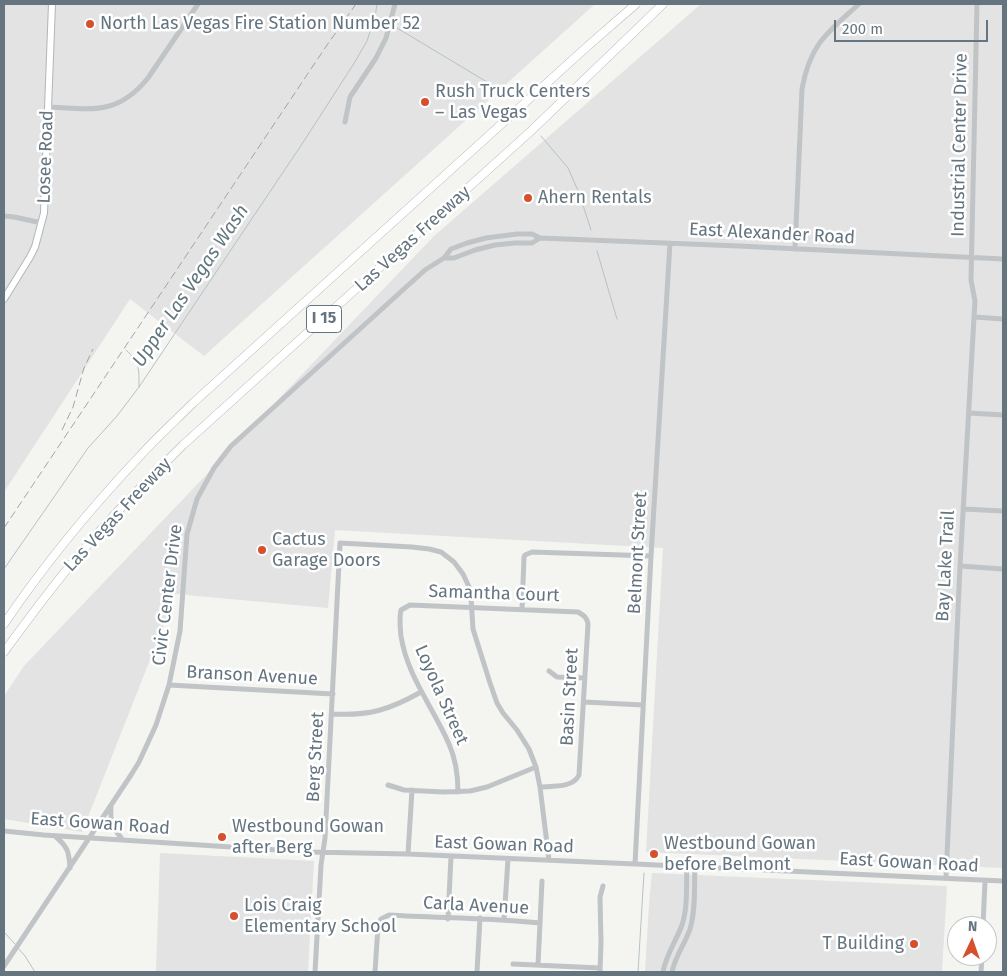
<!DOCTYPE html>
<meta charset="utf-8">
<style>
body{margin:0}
#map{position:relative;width:1007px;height:976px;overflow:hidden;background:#f4f4f1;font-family:"Fira Sans",sans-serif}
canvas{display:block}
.frame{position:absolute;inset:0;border:5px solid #657580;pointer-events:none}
.north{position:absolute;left:947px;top:916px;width:50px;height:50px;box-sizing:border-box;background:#fff;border:1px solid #c1c8cc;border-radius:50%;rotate:3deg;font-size:14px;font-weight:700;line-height:20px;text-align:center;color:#657580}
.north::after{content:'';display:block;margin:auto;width:18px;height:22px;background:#d7502e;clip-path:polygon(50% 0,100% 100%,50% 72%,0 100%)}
.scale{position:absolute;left:834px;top:20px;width:154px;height:22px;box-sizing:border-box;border:2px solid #657580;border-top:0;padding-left:6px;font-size:15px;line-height:18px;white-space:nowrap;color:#657580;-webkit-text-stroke:4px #fff;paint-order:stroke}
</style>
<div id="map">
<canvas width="1007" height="976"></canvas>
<div class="frame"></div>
<div class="north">N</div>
<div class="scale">200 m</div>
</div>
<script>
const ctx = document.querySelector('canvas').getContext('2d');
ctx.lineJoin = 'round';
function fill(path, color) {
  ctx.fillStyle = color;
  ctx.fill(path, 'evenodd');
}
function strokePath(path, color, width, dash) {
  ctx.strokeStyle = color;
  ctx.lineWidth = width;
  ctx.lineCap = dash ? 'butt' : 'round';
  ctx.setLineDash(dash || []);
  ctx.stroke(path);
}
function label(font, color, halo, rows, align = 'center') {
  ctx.font = font + ' "Fira Sans",sans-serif';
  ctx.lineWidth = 5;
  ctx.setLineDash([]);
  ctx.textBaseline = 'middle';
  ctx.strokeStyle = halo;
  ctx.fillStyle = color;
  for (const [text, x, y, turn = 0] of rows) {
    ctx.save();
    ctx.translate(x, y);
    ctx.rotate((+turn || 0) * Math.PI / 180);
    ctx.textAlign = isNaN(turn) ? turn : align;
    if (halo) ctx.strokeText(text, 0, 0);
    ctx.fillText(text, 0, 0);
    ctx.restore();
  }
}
const built = new Path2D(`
 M4,4H595L204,356L130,299L4,492Z
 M701,4H1003V868L646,852L663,548L335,530L328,608L176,594L82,832L4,819V696L24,666L434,236Z
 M160,853L314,861L308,972H156Z
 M652,873L947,886L942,972H645L649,905Z`);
const stream = new Path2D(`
 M397,28L497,88L506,98
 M541,136L568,168L579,193L591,230
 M597,251L617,319
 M126,350C140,363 139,369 139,387
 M4,569L88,448L117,416L139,387L302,144L353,65L367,41L375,17L377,4
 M4,932L15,944
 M17,947L25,956L35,972
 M638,972L644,873`);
const minor = new Path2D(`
 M48,107C92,109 117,116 148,78L198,4
 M345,122L350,97L376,58L386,38L395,4
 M4,216L14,217L42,223
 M795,249L802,89C810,44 827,33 859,4
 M444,258H454L475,250L495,245L515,243H532L540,238
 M974,317L1003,319
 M969,413L1003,415
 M963,509L1003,511
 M960,566L1003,569
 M522,609L524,557L525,555L532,552L651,556
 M549,671L557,677L585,678
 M169,685L333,694
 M584,702L643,705
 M332,714C369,716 389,710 421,692
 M388,785L404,790L443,792L470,791L487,787L536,767
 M458,792C458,775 456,760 449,744C433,707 407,676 401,636C400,626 399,619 401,610L410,605L578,612C583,615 587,617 588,624L579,775C573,788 553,786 540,787
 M111,807C110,824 112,827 123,840
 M4,831L44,835L309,852L408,854L635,864L1003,881
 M56,837C68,847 69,852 70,868
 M408,854L412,790
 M635,864L651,556L670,243
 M946,878L960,566L974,317L975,301L971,280L977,4
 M448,919L451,856
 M504,920L508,859
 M983,926L985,881
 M513,964L600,968
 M538,965L542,881
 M4,966L131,775L139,762L156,725L169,685L180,631L187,534L197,499L214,468L231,446L405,288L425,270L444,258L451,249L467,243L486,238L517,234H532L540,238L739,246L1003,259
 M315,972L321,865L325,838L340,543L412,547L429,549L441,552L454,562L463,574L470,589L471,598L473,629L490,683L497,703L503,713L517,730L529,749L536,767L540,787L549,860
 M375,972L378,926L381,919L389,915C440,918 490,918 540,923
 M477,972L480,918
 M600,972L601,942L600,897L603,886
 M663,972C666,955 676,941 682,925C688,907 686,886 687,866
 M672,972C675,956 685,944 690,929C696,909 694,887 695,867
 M981,972L982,956`);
const major = new Path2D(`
 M4,299L30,257L35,247L44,213L52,4`);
const highway = new Path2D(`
 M4,624C44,565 90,509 139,457C156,438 175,421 193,403L590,44L636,4
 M4,652C32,614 60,576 91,541C120,507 152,476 183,445L531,131L663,4`);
const rail = new Path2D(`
 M62,430L73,407L84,368L93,349
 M4,528L325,48L356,4`);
const markers = [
 [90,24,5,"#d7502e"],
 [425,102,5,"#d7502e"],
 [528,198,5,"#d7502e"],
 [262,550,5,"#d7502e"],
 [222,837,5,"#d7502e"],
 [654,854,5,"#d7502e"],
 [234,916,5,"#d7502e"],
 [914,944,5,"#d7502e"]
];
const shields = [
 [324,319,35]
];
const shieldNames = [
 ["I 15",324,319]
];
const poiNames = [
 ["North Las Vegas Fire Station Number 52",100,24],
 ["Rush Truck Centers",435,92],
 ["– Las Vegas",435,113],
 ["Ahern Rentals",538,198],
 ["Cactus",272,540],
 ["Garage Doors",272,561],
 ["Westbound Gowan",232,827],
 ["after Berg",232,848],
 ["Westbound Gowan",664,844],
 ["before Belmont",664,865],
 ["Lois Craig",244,906],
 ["Elementary School",244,927],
 ["T Building",904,944,"right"]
];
const streetNames = [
 ["Industrial Center Drive",960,145,-89],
 ["Losee Road",46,157,-88],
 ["East Alexander Road",772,234,3],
 ["Las Vegas Freeway",413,239,-42],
 ["Las Vegas Freeway",118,515,-47],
 ["Belmont Street",638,553,-87],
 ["Bay Lake Trail",946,566,-87],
 ["Samantha Court",494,594,2],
 ["Civic Center Drive",168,595,-83],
 ["Branson Avenue",252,676,3],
 ["Loyola Street",441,695,66],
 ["Basin Street",570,697,-87],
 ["Berg Street",316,757,-87],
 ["East Gowan Road",100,824,4],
 ["East Gowan Road",504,845,2],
 ["East Gowan Road",909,863,3],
 ["Carla Avenue",476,906,3]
];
const waterNames = [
 ["Upper Las Vegas Wash",191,286,-56]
];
fill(built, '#e2e3e2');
strokePath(stream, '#b6c2c6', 1);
strokePath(major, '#b1b6b9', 8);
strokePath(highway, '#b1b5b7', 9);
strokePath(minor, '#c0c4c7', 5);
strokePath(major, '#fff', 6);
strokePath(highway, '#fff', 8);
strokePath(rail, '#9fa6aa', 1, [8, 4]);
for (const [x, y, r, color] of markers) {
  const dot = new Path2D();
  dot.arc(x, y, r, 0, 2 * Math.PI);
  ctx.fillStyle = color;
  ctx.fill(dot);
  strokePath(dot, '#fff', 2);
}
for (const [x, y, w] of shields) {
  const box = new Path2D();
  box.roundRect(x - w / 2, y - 13.5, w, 27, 4);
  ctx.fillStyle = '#fff';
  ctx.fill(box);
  strokePath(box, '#657580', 1);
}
label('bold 16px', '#657580', null, shieldNames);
label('18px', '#657580', '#fff', poiNames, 'left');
label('18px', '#657580', '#fff', streetNames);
label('italic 19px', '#61777d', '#fff', waterNames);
</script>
